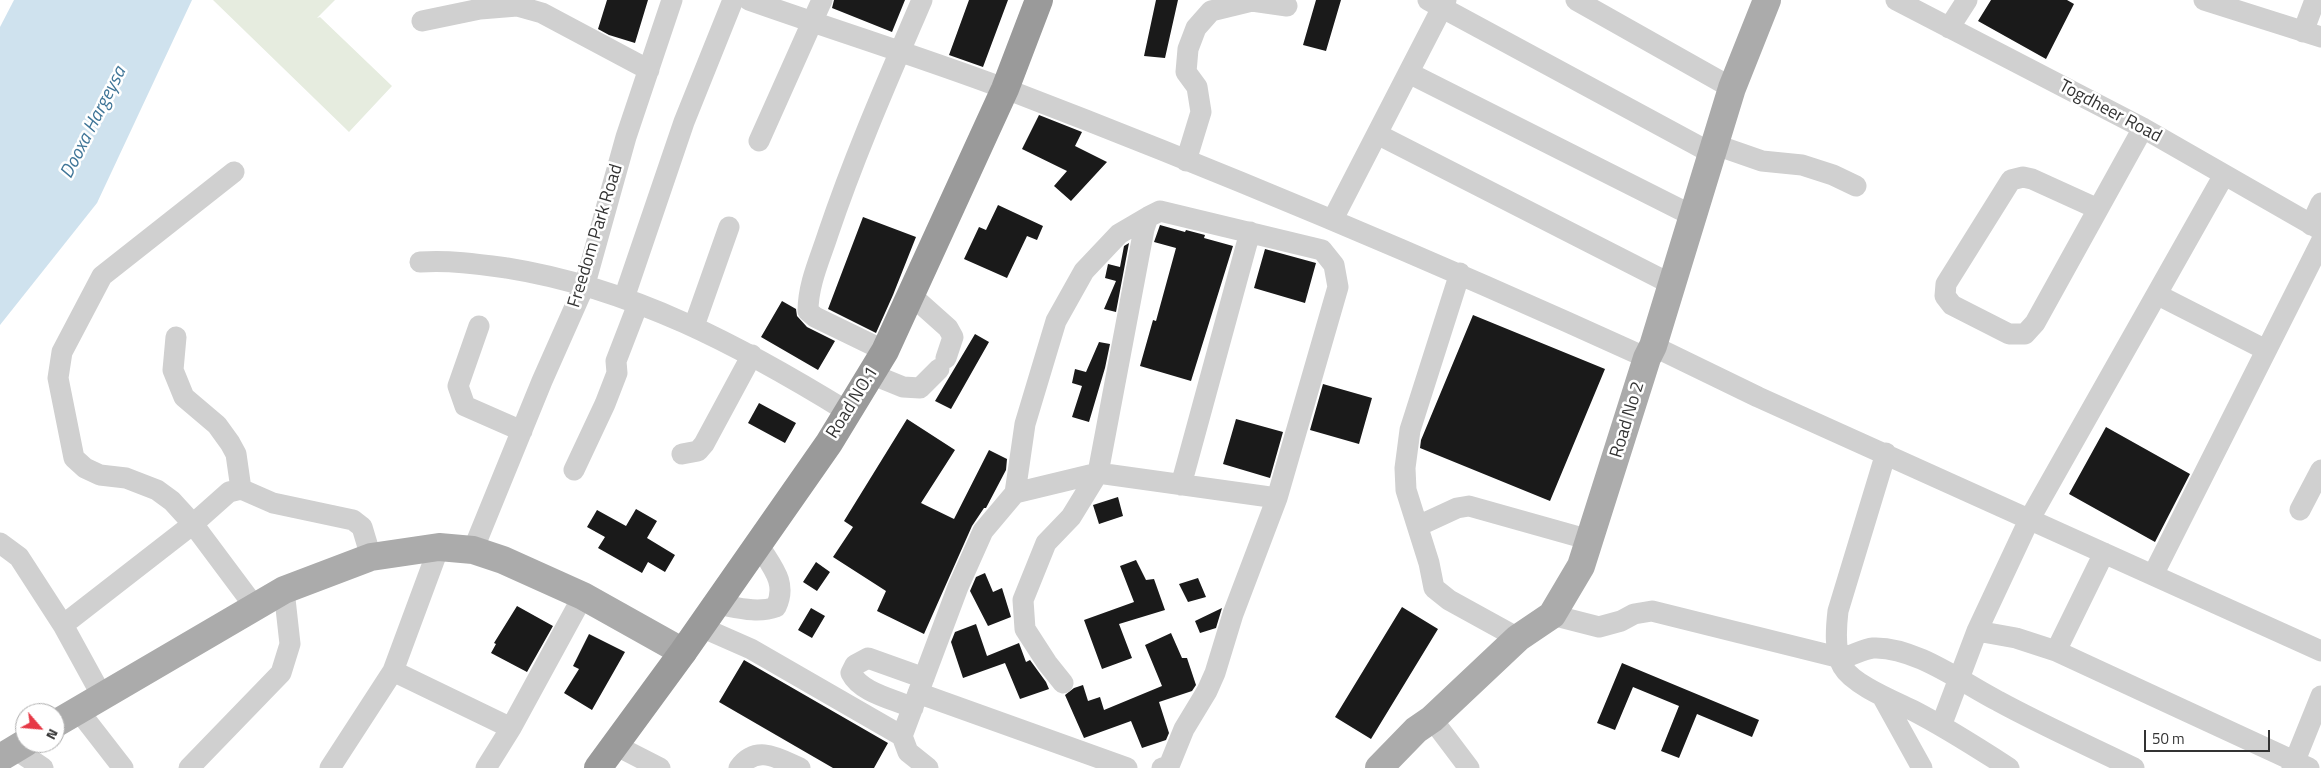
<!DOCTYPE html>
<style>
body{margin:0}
#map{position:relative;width:2321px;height:768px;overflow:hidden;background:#fff;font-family:"Titillium Web",sans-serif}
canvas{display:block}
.north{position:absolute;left:15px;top:703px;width:50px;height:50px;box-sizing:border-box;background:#fff;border:1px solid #adadad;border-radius:50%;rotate:117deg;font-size:14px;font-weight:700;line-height:20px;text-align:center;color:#333}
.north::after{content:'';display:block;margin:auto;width:18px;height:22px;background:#e63946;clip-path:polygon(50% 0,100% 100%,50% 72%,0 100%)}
.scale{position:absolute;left:2144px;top:730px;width:126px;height:22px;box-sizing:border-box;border:2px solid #333;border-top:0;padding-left:6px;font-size:15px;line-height:18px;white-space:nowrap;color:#333;-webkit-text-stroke:4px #fff;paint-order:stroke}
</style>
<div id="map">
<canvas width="2321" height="768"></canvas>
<div class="north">N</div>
<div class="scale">50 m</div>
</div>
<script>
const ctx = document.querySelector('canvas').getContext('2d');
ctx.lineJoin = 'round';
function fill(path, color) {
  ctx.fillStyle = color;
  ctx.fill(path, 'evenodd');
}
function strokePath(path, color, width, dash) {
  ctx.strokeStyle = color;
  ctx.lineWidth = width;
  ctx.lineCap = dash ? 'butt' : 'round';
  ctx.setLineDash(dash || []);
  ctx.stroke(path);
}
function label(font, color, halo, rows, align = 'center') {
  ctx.font = font + ' "Titillium Web",sans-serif';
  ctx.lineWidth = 5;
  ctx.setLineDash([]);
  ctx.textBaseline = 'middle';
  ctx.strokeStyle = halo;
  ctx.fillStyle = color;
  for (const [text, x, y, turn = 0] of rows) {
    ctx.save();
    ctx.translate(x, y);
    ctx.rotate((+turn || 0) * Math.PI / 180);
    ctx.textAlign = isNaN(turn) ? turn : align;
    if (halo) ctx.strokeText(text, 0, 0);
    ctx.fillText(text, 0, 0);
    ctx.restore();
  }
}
const green = new Path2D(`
 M213,0H335L317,18L320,17L392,86L349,132Z`);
const water = new Path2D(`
 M14,0H192L97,203L0,325V27Z`);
const building = new Path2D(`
 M607,0H648L635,43L609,35L598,29Z
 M834,0H905L892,32L832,8Z
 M969,0H1008L983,67L949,55Z
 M1156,0H1178L1165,58L1144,56Z
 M1316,0H1341L1326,51L1303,45Z
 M1991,0H2067L2074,4L2046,59L1978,21Z
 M1039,115L1082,132L1075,146L1107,162L1071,201L1054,186L1067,171L1022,149Z
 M998,205L1043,226L1037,240L1027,236L1007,278L964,259L979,227L986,230Z
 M863,217L916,237L893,295L876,333L828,309Z
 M1160,225L1185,232L1186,230L1205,235L1204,238L1233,246L1191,381L1140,366L1153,320L1156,321L1176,248L1154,242Z
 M1129,243L1116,312L1104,309L1116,281L1105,278L1108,264L1120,267L1124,246Z
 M1265,249L1316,263L1305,303L1254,288Z
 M782,301L796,309L797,316L807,327L835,341L818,370L761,337Z
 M1473,315L1605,369L1550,501L1420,448L1421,440Z
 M975,334L989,342L951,409L935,401Z
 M1099,342L1110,344L1105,368L1089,422L1072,417L1082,386L1072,383L1075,369L1086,372Z
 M1323,384L1372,398L1359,444L1310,430Z
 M759,403L796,423L785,443L748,423Z
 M907,419L955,450L921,503L954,519L989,450L1007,459L1006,470L986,508H984L972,526L924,634L877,611L886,591L833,557L853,527L844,521Z
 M1236,419L1283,432L1270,478L1223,464Z
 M2106,427L2190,474L2155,542L2069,494Z
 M1118,497L1123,516L1099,524L1093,505Z
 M636,509L657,521L647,538L675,555L665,572L648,562L642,573L598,548L605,537L587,527L597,510L626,526Z
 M1136,560L1146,580L1154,579L1165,610L1119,624L1132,658L1102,669L1084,620L1134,602L1120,566Z
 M816,562L830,572L817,591L803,582Z
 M985,573L993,592L1002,588L1011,617L988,626L970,591L976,577Z
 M1198,578L1206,597L1188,602L1179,584Z
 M517,606L553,626L527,672L491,653L496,644L494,643Z
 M1402,607L1438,629L1371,739L1335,717Z
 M811,608L825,616L812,638L798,630Z
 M1222,608L1216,628L1200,633L1195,621Z
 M976,624L987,656L1019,643L1026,662L1030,660L1046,682L1049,689L1020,699L1005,663L963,678L951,642L955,632Z
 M1171,633L1182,658H1187L1196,685L1192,691L1159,702L1169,733L1166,740L1142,748L1131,721L1084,738L1065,695L1074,688L1083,685L1088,701L1100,697L1104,710L1162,686L1145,645Z
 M589,634L625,652L592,710L564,693L579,669L573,666Z
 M744,660L888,743L874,768H833L719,702Z
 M1622,663L1759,720L1752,737L1697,714L1679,758L1661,751L1679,706L1633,687L1615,730L1597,723Z`);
const minor = new Path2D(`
 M749,0C834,30 921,57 1006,89C1223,172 1436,262 1647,358
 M1428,0L1713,154
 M1576,0L1732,88
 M1896,0L2143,128L2321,230
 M2204,0L2321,37
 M422,21L480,9L517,6L542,13L649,70
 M1949,28L1967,0
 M2303,32L2315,0
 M1409,73L1693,216
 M1377,134L1671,284
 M759,141L822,0
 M1716,145L1762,161L1802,165L1833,175L1856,186
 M1186,161L1201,112L1197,87L1186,72L1188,49L1196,28L1211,11L1252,1L1287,6
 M234,172L102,276L62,352L58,378L74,458L85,468L100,475L126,478L157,490L172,501L193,524L255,607
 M2098,209L2032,179L2023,177L2011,180L1946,284L1945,296L1952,305L2009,334H2025L2035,323L2143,128
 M1333,219L1446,0
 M2311,225L2321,203
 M420,262C450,260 478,264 507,268C632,288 741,346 848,412
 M1460,273L1410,430L1405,468L1406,490L1429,563L1434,588L1449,600L1518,638
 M911,295L948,328L953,337L946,358
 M2158,295L2266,350
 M624,298L684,122L733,0
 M479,326L458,386L465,406L522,431
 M694,326L729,227
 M176,337L173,370L184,397L217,425L230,443L236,454L241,489
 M1653,346L1758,397L2321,651
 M885,351L815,317L808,311C808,284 820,259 828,234C855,154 889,77 922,0
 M871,374L903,387L920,388L939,369
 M1886,453L1838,611C1836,628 1834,652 1843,667C1853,685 1896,702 1914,711C1947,728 1978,748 2009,768
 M682,454L698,451L704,444L752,355
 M574,470L605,404L617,373L616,361L638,304
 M1181,485L1250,232
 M1015,493L1025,424L1056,321L1084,271L1119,234L1148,217
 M2300,510L2321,470
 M1418,526L1457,508L1469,506L1590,540
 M0,543L19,557L63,625L102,696
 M473,550L542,381L585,284L626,137L672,0
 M2153,575L2321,242
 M716,604C735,607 757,614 776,607C788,582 771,566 758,544
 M1552,615L1599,627L1621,621L1634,614L1652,611L1841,658C1852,656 1863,649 1873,648C1914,646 1963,683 1998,701C2042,725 2089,746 2134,768
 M63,625L193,524L229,492L241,489L273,503L353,520L362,527L371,557
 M701,627L751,649L902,736L908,752L928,768
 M1977,631L2016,638L2056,651L2309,768
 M2056,651L2104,553
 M393,671L511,728
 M1063,683L1047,663L1025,629L1023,600L1046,543L1071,517L1098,473L1144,229L1148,217L1160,211L1322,250L1334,265L1338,287L1277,498L1233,614L1215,673L1207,691L1184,729L1169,766L1162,768
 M918,693L1127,768
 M1882,696L1922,768
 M913,708C894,699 861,693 851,673L855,665L868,658L924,678
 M78,710L123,768
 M1432,719L1469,768
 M1941,726L1977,631L2029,520L2224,175
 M902,736L958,587L983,531L1015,493L1098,473L1277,498
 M615,745L660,768
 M15,749L43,768
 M189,768L281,673L290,644L284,590
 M330,768L393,671L439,547
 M486,768L511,728L583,596
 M739,768C756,744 778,758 800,768
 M2292,768L2321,696`);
const major = new Path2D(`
 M55,724L284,590L371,557L439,547L473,550L503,560L583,596L683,652
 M0,758L25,743
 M1379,768L1416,730L1432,719L1518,638L1552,615L1581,566L1647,358L1653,346L1732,88L1767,0`);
const highway = new Path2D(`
 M598,768L683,652L829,443L885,351L1005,89L1039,0`);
const streetNames = [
 ["Togdheer Road",2110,112,28],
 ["Freedom Park Road",596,236,-73],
 ["Road NO.1",853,403,-58],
 ["Road No 2",1628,420,-73]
];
const waterNames = [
 ["Dooxa Hargeysa",94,123,-63]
];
fill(green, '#e6ecdf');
fill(water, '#cfe2ee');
fill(building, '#1a1a1a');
strokePath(minor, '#d0d0d0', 21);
strokePath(major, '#ababab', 28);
strokePath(highway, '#9a9a9a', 28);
label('18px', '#333', '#fff', streetNames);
label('italic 19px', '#3f7597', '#fff', waterNames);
</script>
